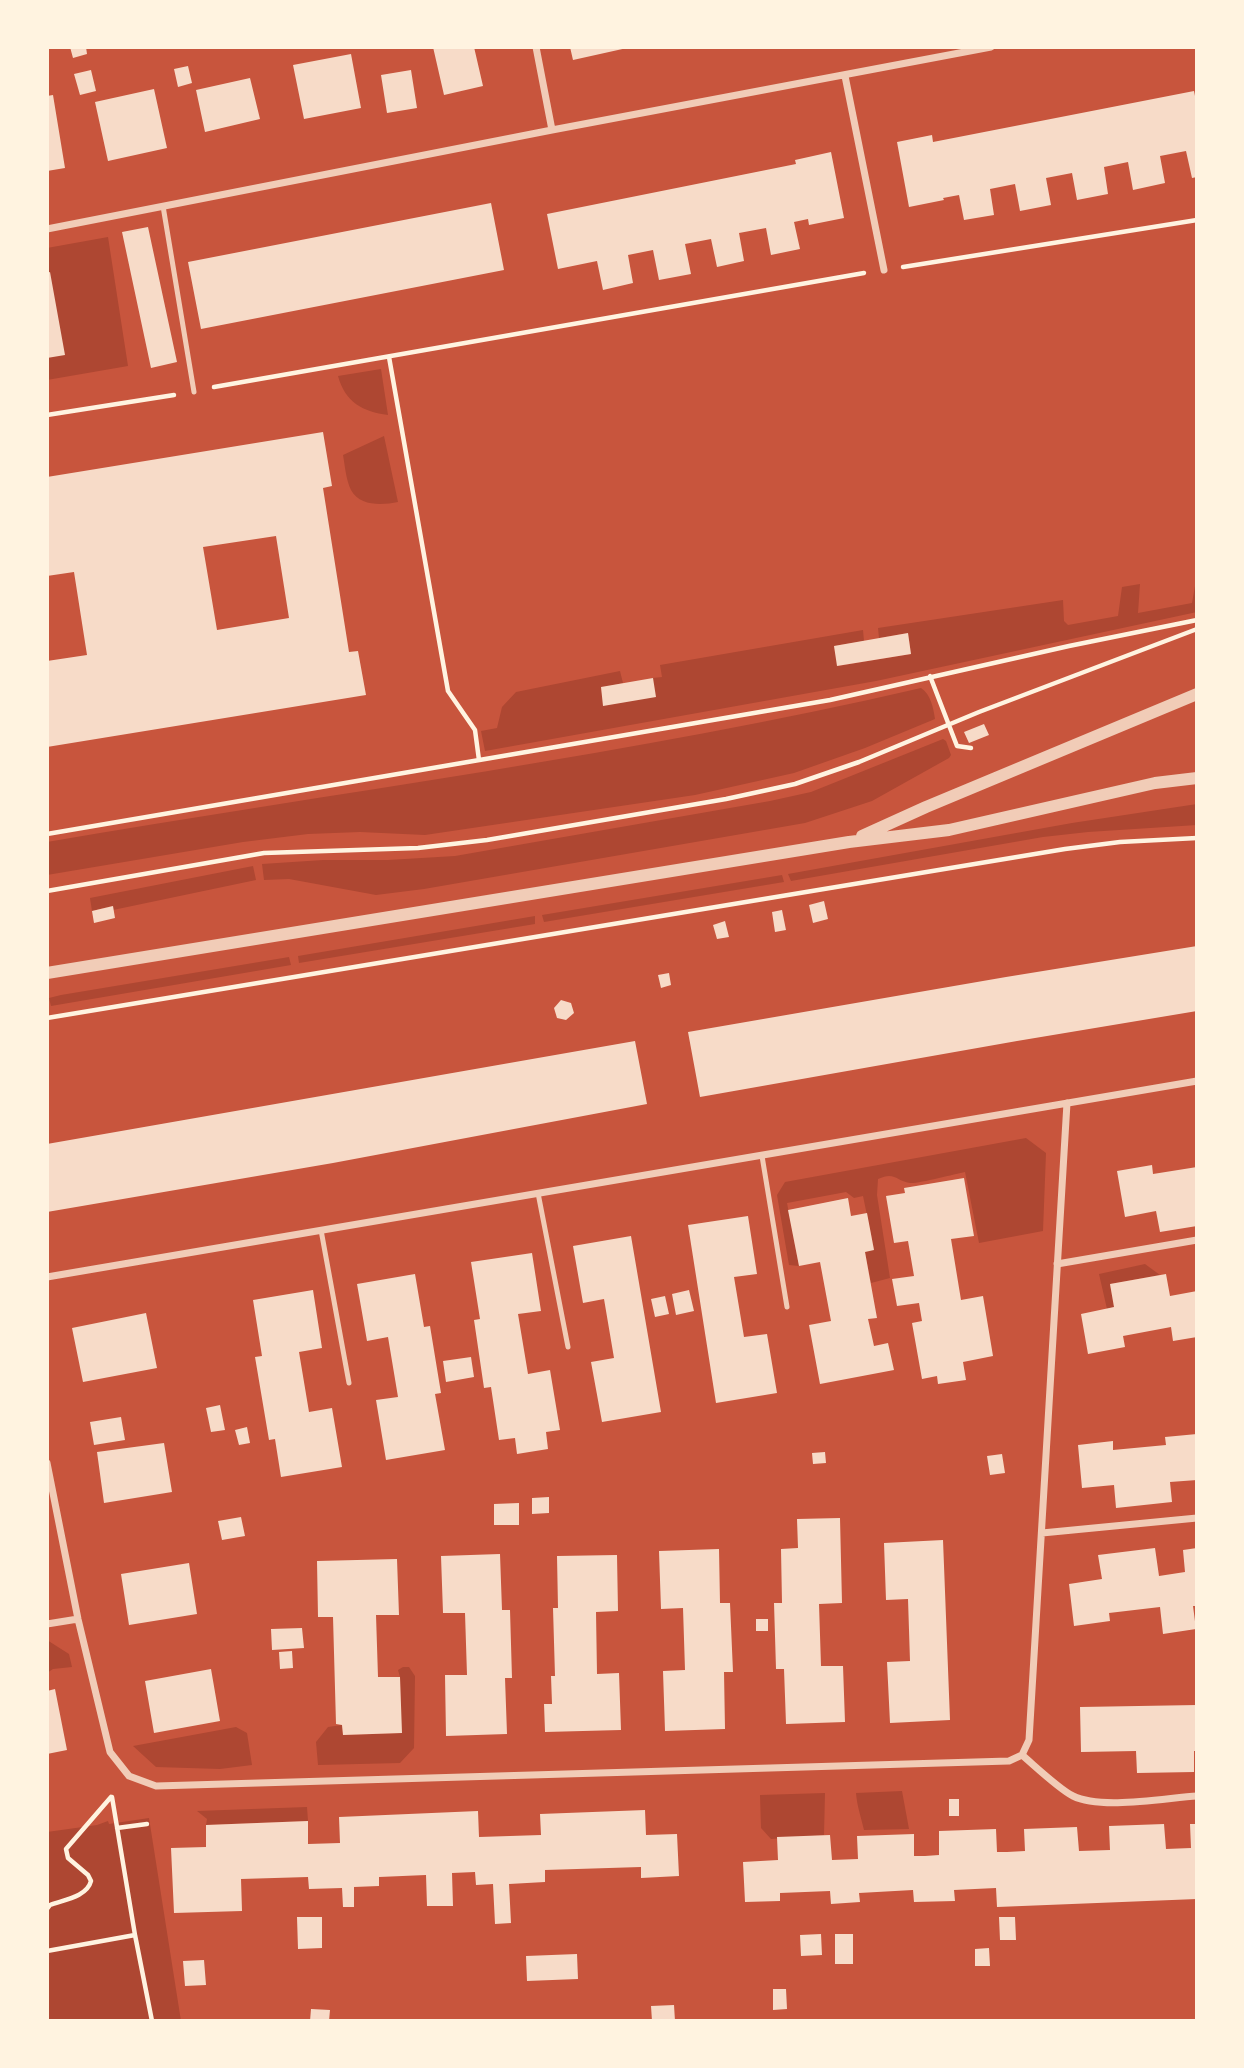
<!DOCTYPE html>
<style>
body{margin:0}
#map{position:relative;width:1244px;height:2068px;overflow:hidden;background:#c8553d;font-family:Barlow,sans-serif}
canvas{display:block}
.frame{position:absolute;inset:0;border:49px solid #fff3e0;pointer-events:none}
</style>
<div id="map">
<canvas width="1244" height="2068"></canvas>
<div class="frame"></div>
</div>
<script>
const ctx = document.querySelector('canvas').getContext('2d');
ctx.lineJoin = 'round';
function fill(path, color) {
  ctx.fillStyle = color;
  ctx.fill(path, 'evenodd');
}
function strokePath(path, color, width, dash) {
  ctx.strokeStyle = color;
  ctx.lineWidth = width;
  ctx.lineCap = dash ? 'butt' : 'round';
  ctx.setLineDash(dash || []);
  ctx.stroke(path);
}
const green = new Path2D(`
 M108,237L128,366L47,380V248Z
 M381,369L388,415C363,412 345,402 338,376Z
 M384,436L398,502C383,505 360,507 351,490C346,480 345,466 343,455Z
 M1197,575V612L876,681L485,751L481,731L497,728L502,707L516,692L620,671L623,683L601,688L604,705L653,678L662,677L660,665L863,630L864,641L834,646L838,666L911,654L908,633L879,638L878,628L1063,600L1064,621L1068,625L1118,616L1122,587L1140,584L1138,613L1192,603Z
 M921,688C931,695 933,707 935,719L865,748L794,773L695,795L425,835L360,832L308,834L243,842L47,875V842C338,792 633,755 921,688Z
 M943,739L946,741L951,755L949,758L872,801L805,823L424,889L376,895L289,879L264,880L262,864L323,860H388L455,856L770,801L811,792Z
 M1197,804V825L1088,832L1043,837L791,881L788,874L1072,823Z
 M253,866L256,880L113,910L112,906L92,911L90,898Z
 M782,875L784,882L544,922L542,915Z
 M535,916V924L299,963L298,956Z
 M289,957L291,965L51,1006L49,998L61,995Z
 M1026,1138L1046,1153L1043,1231L979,1243L965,1172C955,1174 917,1184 910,1183C896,1181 895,1171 878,1179L877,1195L890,1278L871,1283L865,1252L874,1249L863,1196L854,1198L846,1192L787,1203L799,1266L789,1265L777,1195L785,1182Z
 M1145,1264L1160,1275L1110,1284L1114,1307L1107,1309L1099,1274Z
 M47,1640L69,1654L72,1667L53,1669L47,1673Z
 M403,1667H409L415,1676L414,1748L400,1763L318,1765L316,1742L328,1727L342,1725L343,1735L401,1733L400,1677L398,1670Z
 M236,1727L247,1733L252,1765L220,1769L156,1767L133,1746Z
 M902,1791L909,1829L864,1830C861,1817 857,1806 856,1793Z
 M825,1793L824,1835L771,1839L761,1828L760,1795Z
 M307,1807L308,1821L206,1825L207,1819L197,1811Z
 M149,1818L181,2021H47V1832L97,1825L108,1821L109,1824Z`);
const building = new Path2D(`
 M70,47H86L87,54L73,58Z
 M433,47H474L483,86L444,95Z
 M570,47H626L627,48L573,60Z
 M351,54L361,108L304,119L293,65Z
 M188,66L192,83L178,87L174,69Z
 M91,70L96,91L80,95L74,74Z
 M411,70L417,108L387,113L381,75Z
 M250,78L260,119L205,132L196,90Z
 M154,89L167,148L108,161L95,102Z
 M1194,91L1197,106V177L1192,178L1186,151L1160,156L1165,183L1133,190L1128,162L1104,167L1108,194L1077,200L1072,173L1046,178L1051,205L1020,211L1015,184L990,189L994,215L964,220L959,195L943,198L944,200L909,207L897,142L932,135L933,142Z
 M53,95L65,168L47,171V96Z
 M831,152L844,218L809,225L808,219L794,222L800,249L771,255L766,228L739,233L744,261L717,267L711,239L685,244L691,274L659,280L653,250L628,255L633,283L603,290L597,261L558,269L547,214L796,164L795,160Z
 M491,203L504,270L201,329L188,262Z
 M148,227L177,362L151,368L122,232Z
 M50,272L65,355L47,358V273Z
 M323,432L332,486L323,488L349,652L358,651L366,695L47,747V661L87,655L74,572L47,576V477ZM276,536L289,618L217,630L203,547Z
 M908,633L911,654L837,666L834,646Z
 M653,678L656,697L603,706L601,687Z
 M984,724L989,735L969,743L964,732Z
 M824,901L828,919L813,923L809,905Z
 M113,906L115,918L94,923L92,911Z
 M782,910L786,930L775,932L772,912Z
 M725,921L729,937L717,939L713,925Z
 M1197,946V1011L1017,1041L700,1097L688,1032L1006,977Z
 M669,973L671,985L661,988L658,975Z
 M561,1000L571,1003L574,1013L566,1020L557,1018L554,1008Z
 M635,1041L647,1104L333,1163L47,1212V1144Z
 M1152,1165L1153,1174L1197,1167V1226L1160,1232L1156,1211L1125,1217L1117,1171Z
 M964,1178L974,1236L951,1239L961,1300L983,1296L993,1356L963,1362L966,1380L938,1384L937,1376L922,1379L912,1323L922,1321L919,1303L897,1306L892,1279L914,1276L908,1241L894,1243L886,1196L905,1193L904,1188Z
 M848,1198L851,1216L867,1213L874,1250L865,1252L877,1318L868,1319L874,1346L888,1343L894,1370L820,1384L809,1325L831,1321L820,1262L799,1266L788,1210Z
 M748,1216L757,1274L734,1277L744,1337L767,1334L777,1393L716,1403L688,1225Z
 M631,1236L661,1412L602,1422L591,1362L614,1358L604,1299L583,1303L573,1246Z
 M532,1253L541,1311L518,1314L528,1374L550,1370L560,1430L546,1432L548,1449L517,1454L515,1438L499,1440L491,1387L484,1388L474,1320L480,1319L471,1262Z
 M415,1274L424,1327L430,1326L441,1393L435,1394L445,1450L386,1460L376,1400L398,1397L388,1337L367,1341L357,1284Z
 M1166,1274L1170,1296L1197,1291V1337L1173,1341L1171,1327L1123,1336L1125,1347L1088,1354L1081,1314L1114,1307L1110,1284Z
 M313,1290L322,1348L299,1352L309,1412L332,1408L342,1467L281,1477L275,1439L269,1440L255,1357L262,1356L253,1300Z
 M689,1290L694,1311L676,1315L672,1294Z
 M665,1296L669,1314L655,1317L651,1299Z
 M146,1313L157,1368L83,1382L72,1328Z
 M471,1357L474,1377L446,1382L443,1361Z
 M220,1405L225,1430L211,1432L206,1408Z
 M121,1417L125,1440L94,1445L90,1422Z
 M247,1427L250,1443L239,1445L235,1430Z
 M1197,1434V1480L1170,1482L1172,1502L1116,1508L1114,1485L1082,1488L1078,1445L1113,1441V1450L1166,1445L1165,1437Z
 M164,1443L172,1492L104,1503L97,1452Z
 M825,1452L826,1463L813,1464L812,1453Z
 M1002,1454L1005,1473L990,1475L987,1456Z
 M549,1497V1513L532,1514V1498Z
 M519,1503V1525H494V1504Z
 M241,1517L245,1536L222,1540L218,1521Z
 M840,1518L842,1603L819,1604L821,1666H843L845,1722L786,1724L784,1669H776L774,1603H782L781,1549L798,1548L797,1519Z
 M943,1540L950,1720L890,1723L887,1662L910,1661L908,1599L886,1600L884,1543Z
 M1155,1548L1159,1576L1185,1572L1183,1550L1197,1548V1606H1193L1196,1629L1163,1634L1160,1607L1109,1613L1110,1621L1074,1626L1069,1584L1102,1579L1098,1555Z
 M719,1549L720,1603H730L733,1672H724L725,1729L665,1731L663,1671L685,1670L683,1608L661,1609L659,1551Z
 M500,1554L502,1610H510L512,1678H505L507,1734L446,1736L445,1675H467L465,1613H443L441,1556Z
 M617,1555L618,1611L596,1612L597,1674L619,1673L621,1730L545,1732L544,1704H552L551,1676H555L553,1608H558L557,1556Z
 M397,1559L399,1615H376L378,1677H400L402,1733L343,1735L342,1725L336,1724L333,1617H318L317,1561Z
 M189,1563L197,1614L129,1625L121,1574Z
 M756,1619H768V1631H756Z
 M302,1628L304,1648L272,1650L271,1629Z
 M292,1651L293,1668L280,1669L279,1652Z
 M211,1669L220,1721L154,1733L145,1681Z
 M55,1689L67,1750L47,1754V1691Z
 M1197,1705V1751H1194V1772L1137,1773L1136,1751L1081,1752L1080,1707Z
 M949,1799H959V1816H949Z
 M645,1810L646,1835L677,1834L679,1876L641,1878V1867L545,1870V1882L509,1884L511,1923L495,1924L493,1884L476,1885L475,1872L452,1873L453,1906H427L426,1875L379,1877V1886L354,1887V1907H343L342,1888L309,1889L308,1877L241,1879L242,1911L174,1913L171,1848L206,1847V1825L308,1821V1844L340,1843L339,1817L478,1811L479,1837L541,1835L540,1814Z
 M1164,1824L1166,1849L1191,1848L1190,1824H1197V1899L997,1907L996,1888L954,1890L955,1901L914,1902L913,1890L859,1893L860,1902L831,1904L830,1891L780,1893V1901L745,1902L743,1862L778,1860L777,1837L830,1835L832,1860L858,1859L857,1836L914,1834V1856H925L939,1855V1831L996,1829L997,1852H1007L1025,1851L1024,1829L1077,1827L1079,1851L1110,1850L1109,1826Z
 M297,1917H322V1948L298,1949Z
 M999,1917H1015L1016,1940H1000Z
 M821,1934L822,1955L801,1956L800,1935Z
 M835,1934H853V1964H835Z
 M989,1948L990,1966H975V1949Z
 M577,1954L578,1979L527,1981L526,1956Z
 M204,1960L206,1985L185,1986L183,1961Z
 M773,1989H786L787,2009L773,2010Z
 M674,2005L675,2021H652L651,2006Z
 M311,2009L330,2010L329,2021H310Z`);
const path = new Path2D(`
 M903,267L1197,220
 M389,357L448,691L475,730L479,760
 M214,387L864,273
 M47,415L174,395
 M930,676L957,746L971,748
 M47,834L830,700L1069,646L1197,620
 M47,891L264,853L418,848L487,840L726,799L795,784L859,762L979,712L1197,629
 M47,1018L1065,849L1120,842L1197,838
 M112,1797L135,1935L152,2021
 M117,1828L147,1824
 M47,1909L50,1905C63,1900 87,1897 91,1881L88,1875L68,1858L66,1849L111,1797
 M47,1951L135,1935`);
const service = new Path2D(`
 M163,206L194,392
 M762,1156L787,1307
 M538,1193L568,1347
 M321,1230L349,1383`);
const minor = new Path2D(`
 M536,47L552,130
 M845,76L884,270
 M47,229L552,130L991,47
 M1057,1264L1197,1240
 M47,1277L1197,1081
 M47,1463L78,1619L110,1752L129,1776L156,1786L1009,1761L1022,1755L1029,1740L1067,1103
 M1042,1533L1197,1518
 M47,1624L78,1619
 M1022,1755C1035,1766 1059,1789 1073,1796C1101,1810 1165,1798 1197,1796`);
const tertiary = new Path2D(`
 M862,836L926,807L1197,694
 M47,973L849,842L949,830L1155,783L1197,778`);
fill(green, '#ae4732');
fill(building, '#f7dbc8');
strokePath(path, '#fff3e0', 4.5);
strokePath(service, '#f1ccb7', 5);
strokePath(minor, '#f1ccb7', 7);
strokePath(tertiary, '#f1ccb7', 12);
</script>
